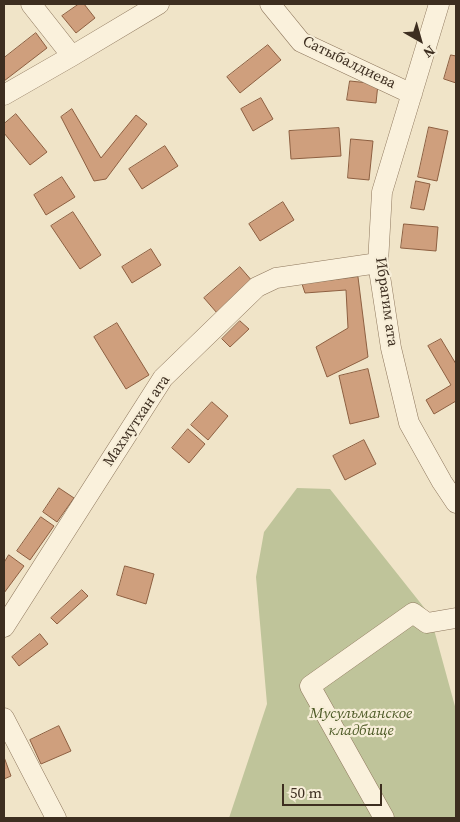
<!DOCTYPE html>
<meta charset="utf-8">
<style>
body{margin:0}
#map{position:relative;width:460px;height:822px;overflow:hidden;background:#f0e4c8;font-family:"Source Serif 4",serif}
canvas{display:block}
.frame{position:absolute;inset:0;border:5px solid #3d2e20;pointer-events:none}
.north{position:absolute;left:395px;top:15px;width:50px;height:50px;-webkit-text-stroke:4px #f7eed8;paint-order:stroke;rotate:142deg;font-size:14px;font-weight:700;line-height:20px;text-align:center;color:#3d2e20}
.north::after{content:'';display:block;margin:auto;width:18px;height:22px;background:#3d2e20;clip-path:polygon(50% 0,100% 100%,50% 72%,0 100%)}
.scale{position:absolute;left:282px;top:784px;width:100px;height:22px;box-sizing:border-box;border:2px solid #3d2e20;border-top:0;padding-left:6px;font-size:15px;line-height:18px;white-space:nowrap;color:#3d2e20;-webkit-text-stroke:4px #f7eed8;paint-order:stroke}
</style>
<div id="map">
<canvas width="460" height="822"></canvas>
<div class="frame"></div>
<div class="north">N</div>
<div class="scale">50 m</div>
</div>
<script>
const ctx = document.querySelector('canvas').getContext('2d');
ctx.lineJoin = 'round';
function fill(path, color) {
  ctx.fillStyle = color;
  ctx.fill(path, 'evenodd');
}
function strokePath(path, color, width, dash) {
  ctx.strokeStyle = color;
  ctx.lineWidth = width;
  ctx.lineCap = dash ? 'butt' : 'round';
  ctx.setLineDash(dash || []);
  ctx.stroke(path);
}
function label(font, color, halo, rows, align = 'center') {
  ctx.font = font + ' "Source Serif 4",serif';
  ctx.lineWidth = 4.5;
  ctx.setLineDash([]);
  ctx.textBaseline = 'middle';
  ctx.strokeStyle = halo;
  ctx.fillStyle = color;
  for (const [text, x, y, turn = 0] of rows) {
    ctx.save();
    ctx.translate(x, y);
    ctx.rotate((+turn || 0) * Math.PI / 180);
    ctx.textAlign = isNaN(turn) ? turn : align;
    if (halo) ctx.strokeText(text, 0, 0);
    ctx.fillText(text, 0, 0);
    ctx.restore();
  }
}
const cemetery = new Path2D(`
 M297,488L330,489L430,615L456,710V818H229L267,704L256,577L264,532Z`);
const building = new Path2D(`
 M79,4H84L95,18L76,33L62,16Z
 M36,33L47,48L4,81V58Z
 M268,45L281,60L240,93L227,77Z
 M451,55L456,56V83L444,79Z
 M350,81L378,84L376,103L347,100Z
 M261,98L273,119L253,131L241,109Z
 M72,109L101,158L136,115L147,124L106,179L94,181L61,117Z
 M16,114L47,152L30,165L4,133V124Z
 M429,127L448,131L437,181L418,177Z
 M339,128L341,156L291,159L289,131Z
 M351,139L373,141L369,180L348,178Z
 M165,146L178,166L142,189L129,169Z
 M62,177L75,197L46,215L34,195Z
 M416,181L430,184L424,210L411,208Z
 M283,202L294,220L260,241L249,224Z
 M73,212L101,255L80,269L51,226Z
 M404,224L438,227L436,251L401,248Z
 M151,249L161,265L132,283L122,267Z
 M240,267L253,282L217,313L204,298Z
 M358,277L368,357L327,377L316,347L348,328L346,290L305,293L302,284Z
 M240,321L249,329L230,347L222,339Z
 M117,323L149,375L126,389L94,337Z
 M441,339L456,364V401L434,414L426,400L451,385L428,346Z
 M368,369L379,417L350,424L339,376Z
 M212,402L228,416L208,440L191,425Z
 M188,429L205,444L189,463L172,448Z
 M364,440L376,464L345,480L333,456Z
 M59,488L74,498L57,522L43,512Z
 M41,517L54,526L30,560L17,551Z
 M9,555L24,566L4,593V563Z
 M125,566L154,574L146,604L117,595Z
 M82,590L88,596L57,624L51,618Z
 M40,634L48,644L19,666L12,657Z
 M59,726L71,751L41,764L30,740Z
 M4,757L11,776L4,779Z`);
const minor = new Path2D(`
 M31,4L72,56
 M270,4L301,42L412,94
 M439,4L382,192L378,263L391,348L409,423L442,482L456,503
 M4,95L72,56L159,4
 M4,627L163,378L257,287L276,278L378,263
 M4,718L56,818
 M384,818L310,686L413,613L427,623L456,618`);
const streetNames = [
 ["Сатыбалдиева",349,63,26],
 ["Ибрагим ата",386,302,82],
 ["Махмутхан ата",137,421,-56]
];
const parkNames = [
 ["Мусульманское",361,714],
 ["кладбище",361,731]
];
fill(cemetery, '#bfc49a');
fill(building, '#cf9f7d');
strokePath(building, '#8d5f41', 1);
strokePath(minor, '#8d765c', 21);
strokePath(minor, '#faf1dc', 20);
label('15px', '#3d2e20', '#f7eed8', streetNames);
label('italic 15px', '#4d5a26', '#f7eed8', parkNames);
</script>
